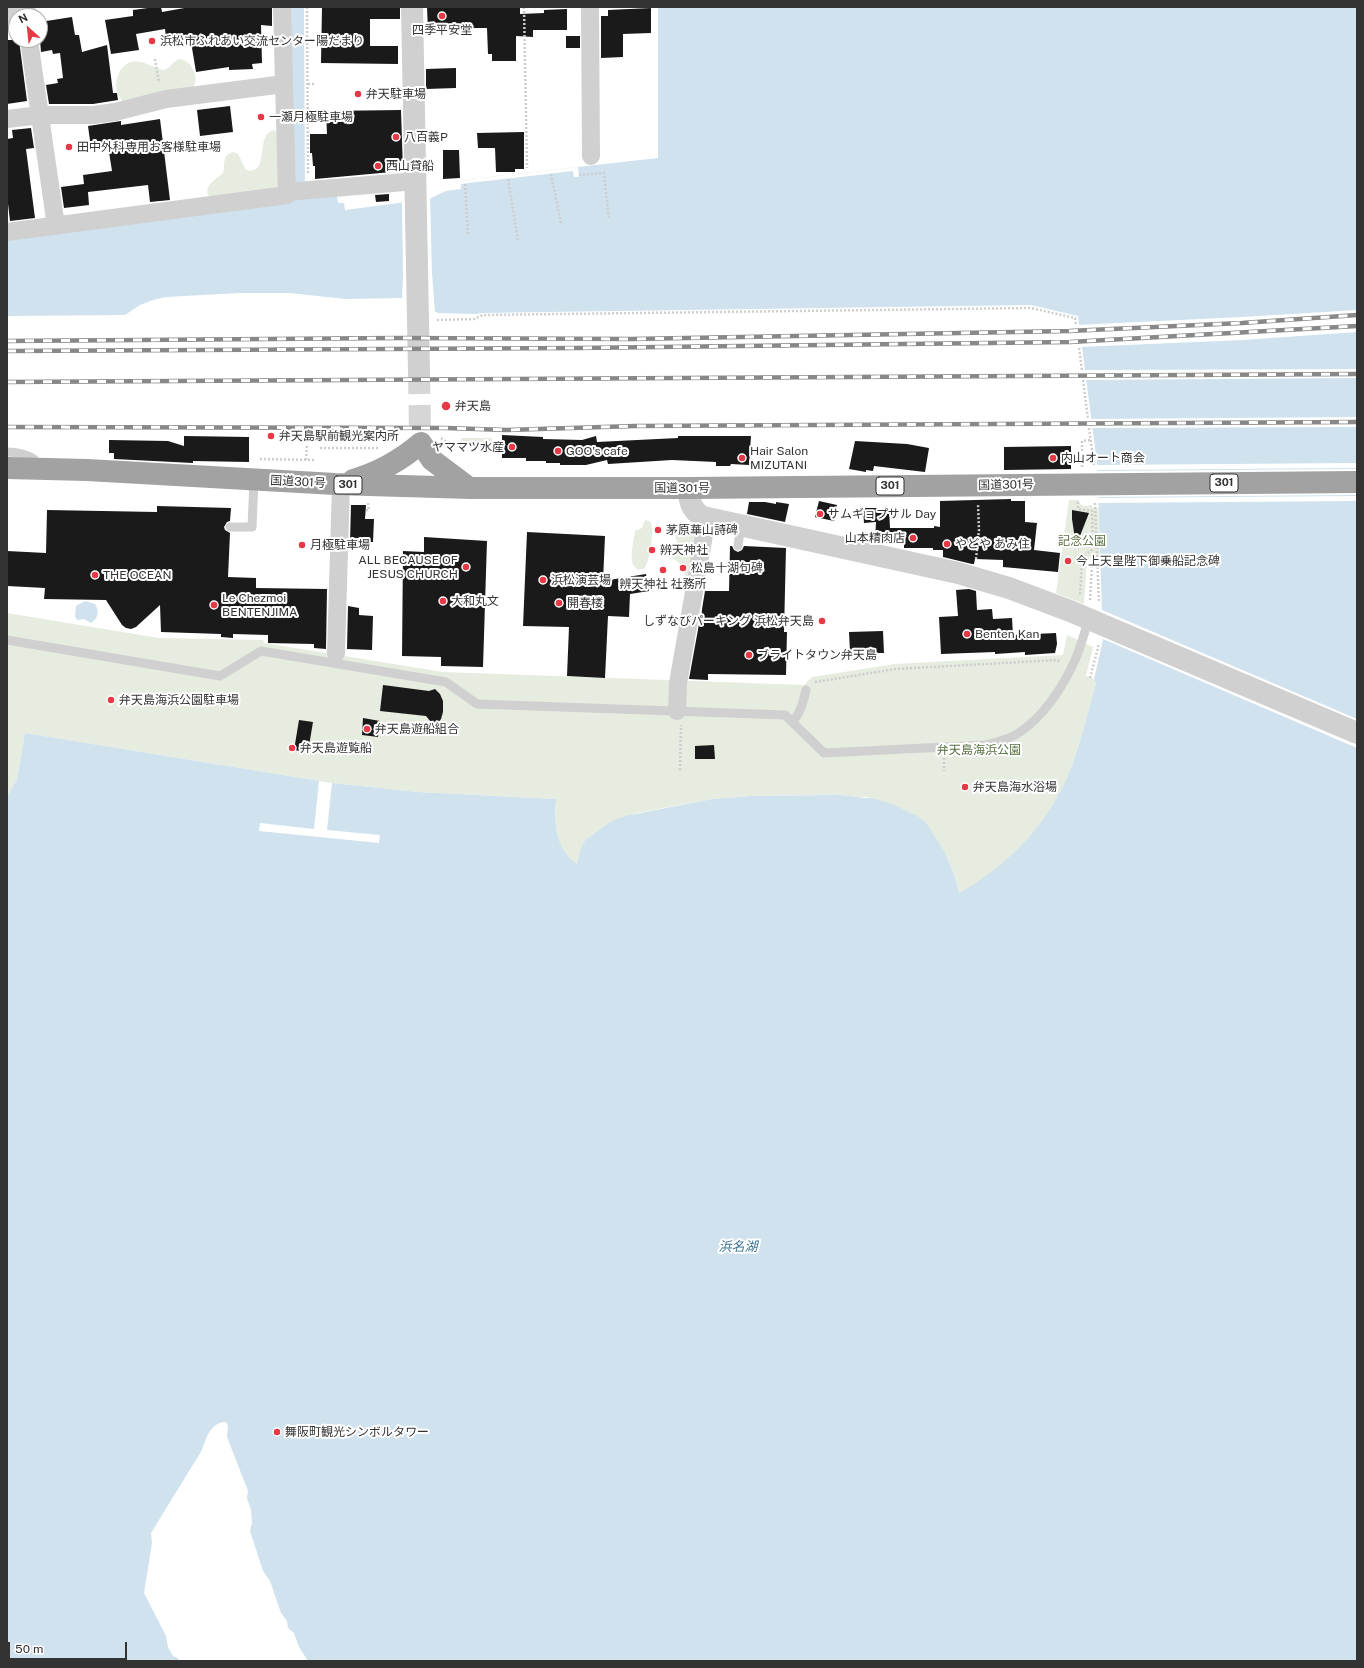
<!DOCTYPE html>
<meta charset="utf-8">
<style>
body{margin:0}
#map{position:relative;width:1364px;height:1668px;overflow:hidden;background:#fff;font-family:"Public Sans",sans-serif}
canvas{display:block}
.frame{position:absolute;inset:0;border:8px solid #333;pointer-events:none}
.north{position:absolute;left:8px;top:8px;width:40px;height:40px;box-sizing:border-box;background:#fff;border:1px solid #adadad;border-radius:50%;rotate:333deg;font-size:11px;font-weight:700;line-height:16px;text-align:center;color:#333}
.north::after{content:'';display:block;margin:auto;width:14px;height:18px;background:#e63946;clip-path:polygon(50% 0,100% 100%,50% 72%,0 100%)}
.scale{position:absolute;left:8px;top:1642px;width:119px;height:18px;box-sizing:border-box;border:2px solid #333;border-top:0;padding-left:5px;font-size:12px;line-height:14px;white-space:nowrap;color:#333;-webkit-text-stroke:3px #fff;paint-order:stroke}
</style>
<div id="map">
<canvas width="1364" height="1668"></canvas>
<div class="frame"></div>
<div class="north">N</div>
<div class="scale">50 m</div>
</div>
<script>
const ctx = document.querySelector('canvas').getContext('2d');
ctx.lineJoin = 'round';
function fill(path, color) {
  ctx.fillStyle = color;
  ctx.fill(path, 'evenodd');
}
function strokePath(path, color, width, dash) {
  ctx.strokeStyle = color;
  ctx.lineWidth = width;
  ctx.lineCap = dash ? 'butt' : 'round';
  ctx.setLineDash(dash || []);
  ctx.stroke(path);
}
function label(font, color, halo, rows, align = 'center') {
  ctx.font = font + ' "Public Sans","Noto Sans JP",sans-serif';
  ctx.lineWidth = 4;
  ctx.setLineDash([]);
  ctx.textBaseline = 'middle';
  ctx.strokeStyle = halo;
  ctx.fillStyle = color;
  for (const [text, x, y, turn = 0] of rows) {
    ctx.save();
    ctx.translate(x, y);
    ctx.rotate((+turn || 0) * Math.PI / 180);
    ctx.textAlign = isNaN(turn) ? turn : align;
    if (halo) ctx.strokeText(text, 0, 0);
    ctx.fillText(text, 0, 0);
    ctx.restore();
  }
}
const green = new Path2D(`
 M180,59C192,61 201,78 192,89L125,103C111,93 114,68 131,62C142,59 153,68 164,70C171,68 172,61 180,59Z
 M274,130L278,133L280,187L210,198L207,192L208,187L213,181L223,173C226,163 221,156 233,152L238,154L246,170C271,176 254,134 274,130Z
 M460,438H492V445H465Z
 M1069,500H1079V503L1084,506L1092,505V508H1098L1100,556H1092L1087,560L1084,604L1056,593Z
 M646,520L651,522C654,532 650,558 645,568L639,570C626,566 634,541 635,531L642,528L644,522Z
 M679,526L693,528L698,532L689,577L685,575L680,564L668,554L670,551L679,547L673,531L675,528Z
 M7,613L159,638L263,640L264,643L443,672L804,685L812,677L895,664L1063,655L1067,635L1093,647L1086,676L1094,679L1096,683C1088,710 1082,738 1072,765C1050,824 1011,864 957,895L959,892L954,874L945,853L867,797H857L840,795L750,796L712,799L637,813L610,822L585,840L580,851L577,864C551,846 557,826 556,799L418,792L332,783L25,733L17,779L7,797Z`);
const water = new Path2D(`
 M287,7H304L305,197L337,195L338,203H344L345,210L429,199L446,191L461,189V180L658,158V7H1357V1661H308L299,1647L294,1633L288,1628L287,1621L281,1613L270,1581L263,1571L250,1531L252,1523L251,1510L247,1498L248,1491L227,1437L228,1426L226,1422C211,1422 206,1438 202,1450L151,1533L152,1543L144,1593L166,1636L168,1647L173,1656L178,1658L179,1661H7V797L17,779L25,733L332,783L418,792L556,799C555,824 554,848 577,864L580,851L585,840L610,822L625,816L712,799L750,796L840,795L875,799L892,804L919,817L927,824L945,853L954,874L959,892L958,894C1011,863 1050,823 1072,765C1082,738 1088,710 1096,683L1094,679L1103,640L1097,463L1078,316L1031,305L480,313L477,314L438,313L402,298L346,299L289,293H240L166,297L153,300L140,305L125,315L7,316V238L292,202Z
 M85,601L95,604C100,612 98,618 91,623L84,619L77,620L75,616L76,606Z`);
const pier = new Path2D(`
 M578,167L579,177H574L573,171L461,184V180Z
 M430,196L432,273L435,312H430L402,301L403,274L402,201Z
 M1357,310V332L1243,340L1080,347L1077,325L1242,317Z
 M1357,369V378L1084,380L1083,370Z
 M1357,417V427L1091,428L1089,419Z
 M1357,463V468L1095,470V465Z
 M1357,469V495L1096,497L1095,471Z
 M1357,496V501L1096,503V498Z
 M1102,610L1357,719V748L1103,639Z
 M319,781L332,783L327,830L380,835L379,843L259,831L260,823L314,829Z`);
const building = new Path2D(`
 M155,7H161L162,12L190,7H272V26L261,25L262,63L252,64L253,69L229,70V67L196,72L191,42L167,46L165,29L136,34L139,50L111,54L105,20L133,16V10Z
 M322,7H400V19H370V46H398V64L321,63Z
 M427,7H520V14L544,13V10L567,9V30H533V37L516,36V61H492V54H488L487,28H445V31H428Z
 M651,8V33L623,34V57L601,58V16H608V10Z
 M72,17L75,35H79L82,52L107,45L113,93H117L118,100L93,104H49L46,85L58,83L57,79L63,78L60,53L53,54L52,50L41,52L40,40V22Z
 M566,36H580V48H566Z
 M7,40H19L27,101L7,104Z
 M456,68V88L426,89V69Z
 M230,106L233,132L200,136L197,110Z
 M401,110L403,171L315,179V166H313L312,153H310V134H327L326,111Z
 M160,119L170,200L150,202L148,185L88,192L89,205L64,208L61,187L84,184L83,175L112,171L108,146L91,148L88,126L121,121V125Z
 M31,128L34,148L26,149L35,218L10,221L7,195V139L13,138L12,130Z
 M524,132V169H515V172H496L495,148H478L477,133Z
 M443,150H459L460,178L443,179Z
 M389,194V201L376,202L375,195Z
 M502,435L543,437V439L582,440L596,436L597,442L678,438V436H751L749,465L731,464L730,466H716V462L672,460L608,464L607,460L586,465H560V463H546V461H526V458H502Z
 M184,436L249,437V462L193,461V463L114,459V453H109V440L168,441L184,446Z
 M855,441L907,444L929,448L925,472L874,466L873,471L866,470V472L849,469Z
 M1071,446V469L1004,470V447Z
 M1011,499V501H1025V522L1037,523L1034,550L1060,553L1058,572L1003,567V560L975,559L974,564H972L943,557V550H933V548H904V544L875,542L876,522L864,523L863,508H889L890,528H934V526L940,527V501Z
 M819,501L837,505L834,521L815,517Z
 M749,502H765L776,504V502L789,504L785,522L747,514Z
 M351,505H366L365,519H374L373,542H350Z
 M157,506L231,508L230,521L227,522L224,527L225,530L230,533L228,577L256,578V588L327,589L326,649L314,648V644L268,643V635L233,634V638L221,637V634L161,632L160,605L136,627L131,629L126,628L122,625L106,600L44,599L45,588L7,586V551L46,553L47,510L157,512Z
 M1072,510L1089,513L1076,546L1072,519Z
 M527,532L605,536L603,581L646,574L649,591L630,594L629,617L608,616L605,678L567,676L569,627L523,626Z
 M424,537L487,541L483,667L441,666V657L402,656L403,551L424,552Z
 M730,546H732L734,550L738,552L742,550L744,546L786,548L784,632H787L786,675L708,674V680L689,679L699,624H701L702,609L705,591H729Z
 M969,589L976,591L977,610L992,609L993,619L1012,618L1013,635L1056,633L1057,644L1055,653L1025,655V652L995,654V652L941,654L939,617L958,616L956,590Z
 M348,606L359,608V615L373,616L372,650L347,649Z
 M883,631L884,653H859V651L850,652L849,632Z
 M383,685L429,691L435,689L440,694L443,701V712L441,719L435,727L426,716L380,711Z
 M363,718L380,721L378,737L362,735Z
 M299,720L313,722L308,752L294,750Z
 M714,745L715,759H695V746Z`);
const tertiaryTunnel = new Path2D(`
 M419,372L420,433`);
const path = new Path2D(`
 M307,7L308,174
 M524,7L527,168
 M155,59L159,83
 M308,84H314
 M551,174L561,223
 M579,175L604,173L609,219
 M508,179L518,240
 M465,184L468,234
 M437,320L474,319L483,315L1031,308L1075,318L1076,325
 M1079,348L1082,370
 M1083,380L1088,419
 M1089,428L1094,465
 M441,438L451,445L449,448
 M320,448H379
 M260,459L315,460
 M306,460L307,444
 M1082,467V441L1091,440
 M1078,502V509L1092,511L1093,549L1082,557L1080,595
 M1095,503L1099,603
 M366,510H369L368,503
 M666,551L683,553
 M976,559L979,530L978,504
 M1090,600L1092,564H1098
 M1090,678L1099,644
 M815,682L896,669L1057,660L1061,662
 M944,758V771
 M680,770L681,725`);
const service = new Path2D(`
 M7,452C16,452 26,454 34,459V468
 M230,527H252L254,480
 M738,546L741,525
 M7,640L220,676L261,651L446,682L477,704L785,715L824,753L985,745C997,742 1007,740 1017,734C1043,718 1063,687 1075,660C1081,647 1084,633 1089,619
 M793,722C801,711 803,703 806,690`);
const minor = new Path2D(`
 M590,7L591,156
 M7,18L18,14L27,7
 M29,40L56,226
 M7,119L40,115H94L115,112L166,99L284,84
 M286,192L416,181
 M7,232L287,195L282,7
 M336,653L341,484
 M677,711L678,683L707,518`);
const tertiary = new Path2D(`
 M412,7L419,372
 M689,488C689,501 691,510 703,517L958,573L1009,588L1070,611L1357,733`);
const trunk = new Path2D(`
 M7,468L87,470L335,484L471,488H689L1357,482
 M353,480C378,473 401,460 421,443L432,460L468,487`);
const rail = new Path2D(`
 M7,341L399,338L632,339L1069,331L1242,323L1357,315
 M7,351L577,348L1070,342L1357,326
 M7,382L1357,374
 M7,427L446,428L507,430L635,426L1357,422`);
const markers = [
 [442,16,4,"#e63946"],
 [152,41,4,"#e63946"],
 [358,94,4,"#e63946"],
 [261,117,4,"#e63946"],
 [396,137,4,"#e63946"],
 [69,147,4,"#e63946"],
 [378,166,4,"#e63946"],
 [446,406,5,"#e63946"],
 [271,436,4,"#e63946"],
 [512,447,4,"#e63946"],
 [558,451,4,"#e63946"],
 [742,458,4,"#e63946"],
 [1053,458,4,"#e63946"],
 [820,514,4,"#e63946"],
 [658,530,4,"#e63946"],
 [913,538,4,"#e63946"],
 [947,544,4,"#e63946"],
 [302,545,4,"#e63946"],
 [652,550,4,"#e63946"],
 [1068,561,4,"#e63946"],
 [466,567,4,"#e63946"],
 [683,568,4,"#e63946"],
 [663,570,4,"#e63946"],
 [95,575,4,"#e63946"],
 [543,580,4,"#e63946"],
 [443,601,4,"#e63946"],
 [559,603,4,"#e63946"],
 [214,605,4,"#e63946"],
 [822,621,4,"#e63946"],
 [967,634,4,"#e63946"],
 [749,655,4,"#e63946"],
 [111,700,4,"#e63946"],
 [367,729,4,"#e63946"],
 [292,748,4,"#e63946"],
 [965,787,4,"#e63946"],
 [277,1432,4,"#e63946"]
];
const shields = [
 [1224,483,28],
 [348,485,28],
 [890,486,28]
];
const shieldNames = [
 ["301",1224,483],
 ["301",348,485],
 ["301",890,486]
];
const poiNames = [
 ["四季平安堂",442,30,"center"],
 ["浜松市ふれあい交流センター陽だまり",160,41],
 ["弁天駐車場",366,94],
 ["一瀬月極駐車場",269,117],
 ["八百義P",404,137],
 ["田中外科専用お客様駐車場",77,147],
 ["西山貸船",386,166],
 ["弁天島",455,406],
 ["弁天島駅前観光案内所",279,436],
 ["ヤママツ水産",504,447,"right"],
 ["GOO's cafe",566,451],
 ["Hair Salon",750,451],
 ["MIZUTANI",750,465],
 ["内山オート商会",1061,458],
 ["サムギョプサル Day",828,514],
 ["茅原華山詩碑",666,530],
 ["山本精肉店",905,538,"right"],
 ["やどや あみ住",955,544],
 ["月極駐車場",310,545],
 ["辨天神社",660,550],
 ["ALL BECAUSE OF",458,560,"right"],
 ["JESUS CHURCH",458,574,"right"],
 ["今上天皇陛下御乗船記念碑",1076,561],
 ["松島十湖句碑",691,568],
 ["THE OCEAN",103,575],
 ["浜松演芸場",551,580],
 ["辨天神社 社務所",663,584,"center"],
 ["Le Chezmoi",222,598],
 ["BENTENJIMA",222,612],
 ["大和丸文",451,601],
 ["開春楼",567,603],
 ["しずなびパーキング 浜松弁天島",814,621,"right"],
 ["Benten Kan",975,634],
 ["ブライトタウン弁天島",757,655],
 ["弁天島海浜公園駐車場",119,700],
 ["弁天島遊船組合",375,729],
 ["弁天島遊覧船",300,748],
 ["弁天島海水浴場",973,787],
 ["舞阪町観光シンボルタワー",285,1432]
];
const streetNames = [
 ["国道301号",298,482,3],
 ["国道301号",1006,485,-1],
 ["国道301号",682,488]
];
const parkNames = [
 ["記念公園",1082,541],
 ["弁天島海浜公園",979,750]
];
const waterNames = [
 ["浜名湖",738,1247]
];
fill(green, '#e6ecdf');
fill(water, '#cfe2ee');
fill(pier, '#fff');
fill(building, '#1a1a1a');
strokePath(tertiaryTunnel, '#d6d6d6', 22, [22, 11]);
strokePath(path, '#cdcdcd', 2.5, [2, 2]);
strokePath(service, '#d0d0d0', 9);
strokePath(minor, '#d0d0d0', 18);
strokePath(tertiary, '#d0d0d0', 22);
strokePath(trunk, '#a2a2a2', 22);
strokePath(rail, '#888', 4.5);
strokePath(rail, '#fff', 3, [9]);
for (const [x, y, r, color] of markers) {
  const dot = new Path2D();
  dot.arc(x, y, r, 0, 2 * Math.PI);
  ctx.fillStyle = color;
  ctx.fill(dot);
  strokePath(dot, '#fff', 1.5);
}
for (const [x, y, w] of shields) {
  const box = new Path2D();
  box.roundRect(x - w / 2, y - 9, w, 18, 3);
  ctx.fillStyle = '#fff';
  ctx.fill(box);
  strokePath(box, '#333', 1);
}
label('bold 11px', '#333', null, shieldNames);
label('12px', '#333', '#fff', poiNames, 'left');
label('12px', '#333', '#fff', streetNames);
label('12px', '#56703f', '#fff', parkNames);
label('italic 13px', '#3f7597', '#fff', waterNames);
</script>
